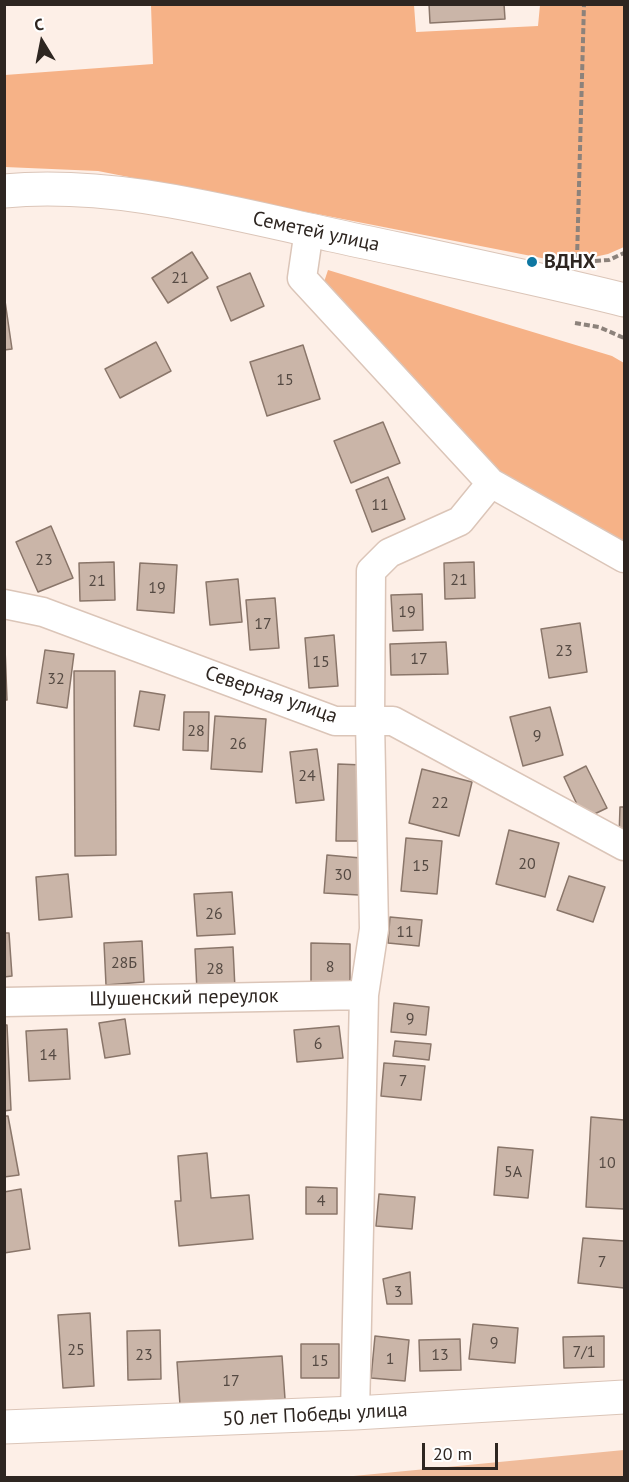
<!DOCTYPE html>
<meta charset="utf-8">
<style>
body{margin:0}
#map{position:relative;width:629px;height:1482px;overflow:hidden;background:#fdefe7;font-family:"PT Sans",sans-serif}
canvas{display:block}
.frame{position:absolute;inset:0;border:6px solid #2e2621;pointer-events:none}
.north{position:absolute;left:12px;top:12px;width:60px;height:60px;-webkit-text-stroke:4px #fff;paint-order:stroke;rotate:350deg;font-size:16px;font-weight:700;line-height:24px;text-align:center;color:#2e2621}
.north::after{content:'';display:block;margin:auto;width:21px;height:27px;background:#2e2621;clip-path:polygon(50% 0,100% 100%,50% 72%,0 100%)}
.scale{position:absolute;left:422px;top:1443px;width:76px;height:27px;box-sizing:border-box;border:3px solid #2e2621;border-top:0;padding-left:8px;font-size:18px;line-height:21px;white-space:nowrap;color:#2e2621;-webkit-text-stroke:4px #fff;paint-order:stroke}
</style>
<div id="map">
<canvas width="629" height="1482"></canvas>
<div class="frame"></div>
<div class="north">С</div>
<div class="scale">20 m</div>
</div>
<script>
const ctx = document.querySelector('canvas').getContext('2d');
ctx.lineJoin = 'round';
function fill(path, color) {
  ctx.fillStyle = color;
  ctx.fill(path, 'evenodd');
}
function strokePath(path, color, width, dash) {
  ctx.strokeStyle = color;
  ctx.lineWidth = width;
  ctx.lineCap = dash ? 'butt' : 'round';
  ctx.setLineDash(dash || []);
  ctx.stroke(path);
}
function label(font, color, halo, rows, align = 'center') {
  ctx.font = font + ' "PT Sans",sans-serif';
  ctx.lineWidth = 4.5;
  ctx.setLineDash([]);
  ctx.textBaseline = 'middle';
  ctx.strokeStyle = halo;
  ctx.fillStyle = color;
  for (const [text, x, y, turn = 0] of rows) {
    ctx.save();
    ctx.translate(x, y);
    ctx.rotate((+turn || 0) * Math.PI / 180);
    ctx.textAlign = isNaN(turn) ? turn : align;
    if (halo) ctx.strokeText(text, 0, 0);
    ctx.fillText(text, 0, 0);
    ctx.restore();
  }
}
const green = new Path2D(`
 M624,1450V1477H343Z`);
const forest = new Path2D(`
 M151,5H414L416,32L538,26L540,5H624V247L608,254L567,263L98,171L5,167V75L153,64Z
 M328,270L612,356L624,363V548L503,478L324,282Z`);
const building = new Path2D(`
 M429,4H504L505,19L430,23Z
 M192,252L208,278L168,303L152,278Z
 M250,273L264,306L231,321L217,287Z
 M4,294L12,349L4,350Z
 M156,342L171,371L120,398L105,369Z
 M303,345L320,399L267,416L250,362Z
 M383,422L400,463L351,483L334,441Z
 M388,477L405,519L372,532L356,490Z
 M51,526L73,578L38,592L16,542Z
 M114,562L115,600L80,601L79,563Z
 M474,562L475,598L445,599L444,563Z
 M140,563L177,565L174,613L137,610Z
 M238,579L242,622L210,625L206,582Z
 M422,594L423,630L393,631L391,595Z
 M275,598L279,648L250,650L246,600Z
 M580,623L587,672L549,678L541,629Z
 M334,635L338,686L309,688L305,638Z
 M446,642L448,674L391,675L390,644Z
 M4,648H5L7,700H4Z
 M45,650L74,654L67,708L37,703Z
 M74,671H115L116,855L75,856Z
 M140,691L165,695L159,730L134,726Z
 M550,707L563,755L523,766L510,717Z
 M184,712H209L208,751L183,750Z
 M215,716L266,719L262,772L211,769Z
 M317,749L324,800L296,803L290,752Z
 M338,764L363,765L362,841H336Z
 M586,766L607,808L584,819L564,777Z
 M422,769L472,782L459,836L409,823Z
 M620,807H624V837H619Z
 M509,830L559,843L545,897L496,884Z
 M406,838L442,841L437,894L401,891Z
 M327,855L361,858L359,895L324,893Z
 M68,874L72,917L39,920L36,877Z
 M569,876L605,887L593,922L557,910Z
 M232,892L235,934L197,936L194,894Z
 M390,917L422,920L419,946L388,943Z
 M4,933H9L12,976L4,977Z
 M142,941L144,982L106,985L104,943Z
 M311,943L350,944V990L311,989Z
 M233,947L235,989L197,991L195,949Z
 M394,1003L429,1007L426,1035L391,1032Z
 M125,1019L130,1054L105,1058L99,1023Z
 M4,1025H7L11,1110L4,1111Z
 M339,1026L343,1058L297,1062L294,1030Z
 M67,1029L70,1079L29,1081L26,1031Z
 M395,1041L431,1044L429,1060L393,1056Z
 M384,1063L425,1066L421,1100L381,1096Z
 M4,1116H8L19,1175L4,1177Z
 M591,1117L624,1120V1209L586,1207Z
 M498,1147L533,1150L528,1198L494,1195Z
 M207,1153L211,1198L249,1195L253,1239L179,1246L175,1201H181L178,1156Z
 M306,1187L337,1188V1214H306Z
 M21,1189L30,1249L4,1253V1192Z
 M379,1194L415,1197L412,1229L376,1226Z
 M583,1238L624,1241V1288L578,1283Z
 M410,1272L412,1304H387L383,1279Z
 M90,1313L94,1386L63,1388L58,1315Z
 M473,1324L518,1328L515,1363L469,1359Z
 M160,1330L161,1379L128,1380L127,1331Z
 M375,1336L409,1340L405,1381L371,1378Z
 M604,1336V1367L564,1368L563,1337Z
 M460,1339L461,1370L420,1371L419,1340Z
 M301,1344H339V1378H301Z
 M282,1356L285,1399L180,1405L177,1362Z`);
const path = new Path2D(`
 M577,259L584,4
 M595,261L609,260L624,253
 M575,323L599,327L624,338`);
const minor = new Path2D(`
 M309,230L302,278L491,483L624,558
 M4,604L43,612L335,721H393L624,846
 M4,1002L364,995
 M355,1413L364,995L374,929L370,720L371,571L389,553L460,521L491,483`);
const major = new Path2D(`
 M4,191C115,181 225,212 332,235C429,256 528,276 624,300
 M4,1427L355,1413L624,1397`);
const markers = [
 [532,262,6,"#0e77a2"]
];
const numberNames = [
 ["21",180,278],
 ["15",285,380],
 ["11",380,505],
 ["23",44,560],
 ["21",459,580],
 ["21",97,581],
 ["19",157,588],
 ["19",407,612],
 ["17",263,624],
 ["23",564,651],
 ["17",419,659],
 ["15",321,662],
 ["32",56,679],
 ["28",196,731],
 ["9",537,736],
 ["26",238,744],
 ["24",307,776],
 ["22",440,803],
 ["20",527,864],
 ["15",421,866],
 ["30",343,875],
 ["26",214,914],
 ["11",405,932],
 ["28Б",124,963],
 ["8",330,967],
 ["28",215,969],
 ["9",410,1019],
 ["6",318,1044],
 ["14",48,1055],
 ["7",403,1081],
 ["10",607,1163],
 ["5А",513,1172],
 ["4",321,1201],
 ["7",602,1262],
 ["3",398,1292],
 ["9",494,1343],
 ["25",76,1350],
 ["7/1",584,1352],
 ["23",144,1355],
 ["13",440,1355],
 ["1",390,1359],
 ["15",320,1361],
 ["17",231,1381]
];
const streetNames = [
 ["Семетей улица",316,232,12],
 ["Северная улица",271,695,19],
 ["Шушенский переулок",184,998,-1],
 ["50 лет Победы улица",315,1415,-3]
];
const poiNames = [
 ["ВДНХ",544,262]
];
fill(green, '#f0bc9b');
fill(forest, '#f6b287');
fill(building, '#cab5a8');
strokePath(building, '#8a766a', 1.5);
strokePath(minor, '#dbc5b8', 31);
strokePath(major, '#dbc5b8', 35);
strokePath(path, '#8c827b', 4, [6, 3]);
strokePath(minor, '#fff', 28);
strokePath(major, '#fff', 33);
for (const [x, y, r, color] of markers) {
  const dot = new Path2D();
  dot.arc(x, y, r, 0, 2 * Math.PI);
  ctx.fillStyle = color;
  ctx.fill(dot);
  strokePath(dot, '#fff', 2);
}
label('16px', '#554a43', null, numberNames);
label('20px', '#2e2621', '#fff', streetNames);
label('bold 20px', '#2e2621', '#fff', poiNames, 'left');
</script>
